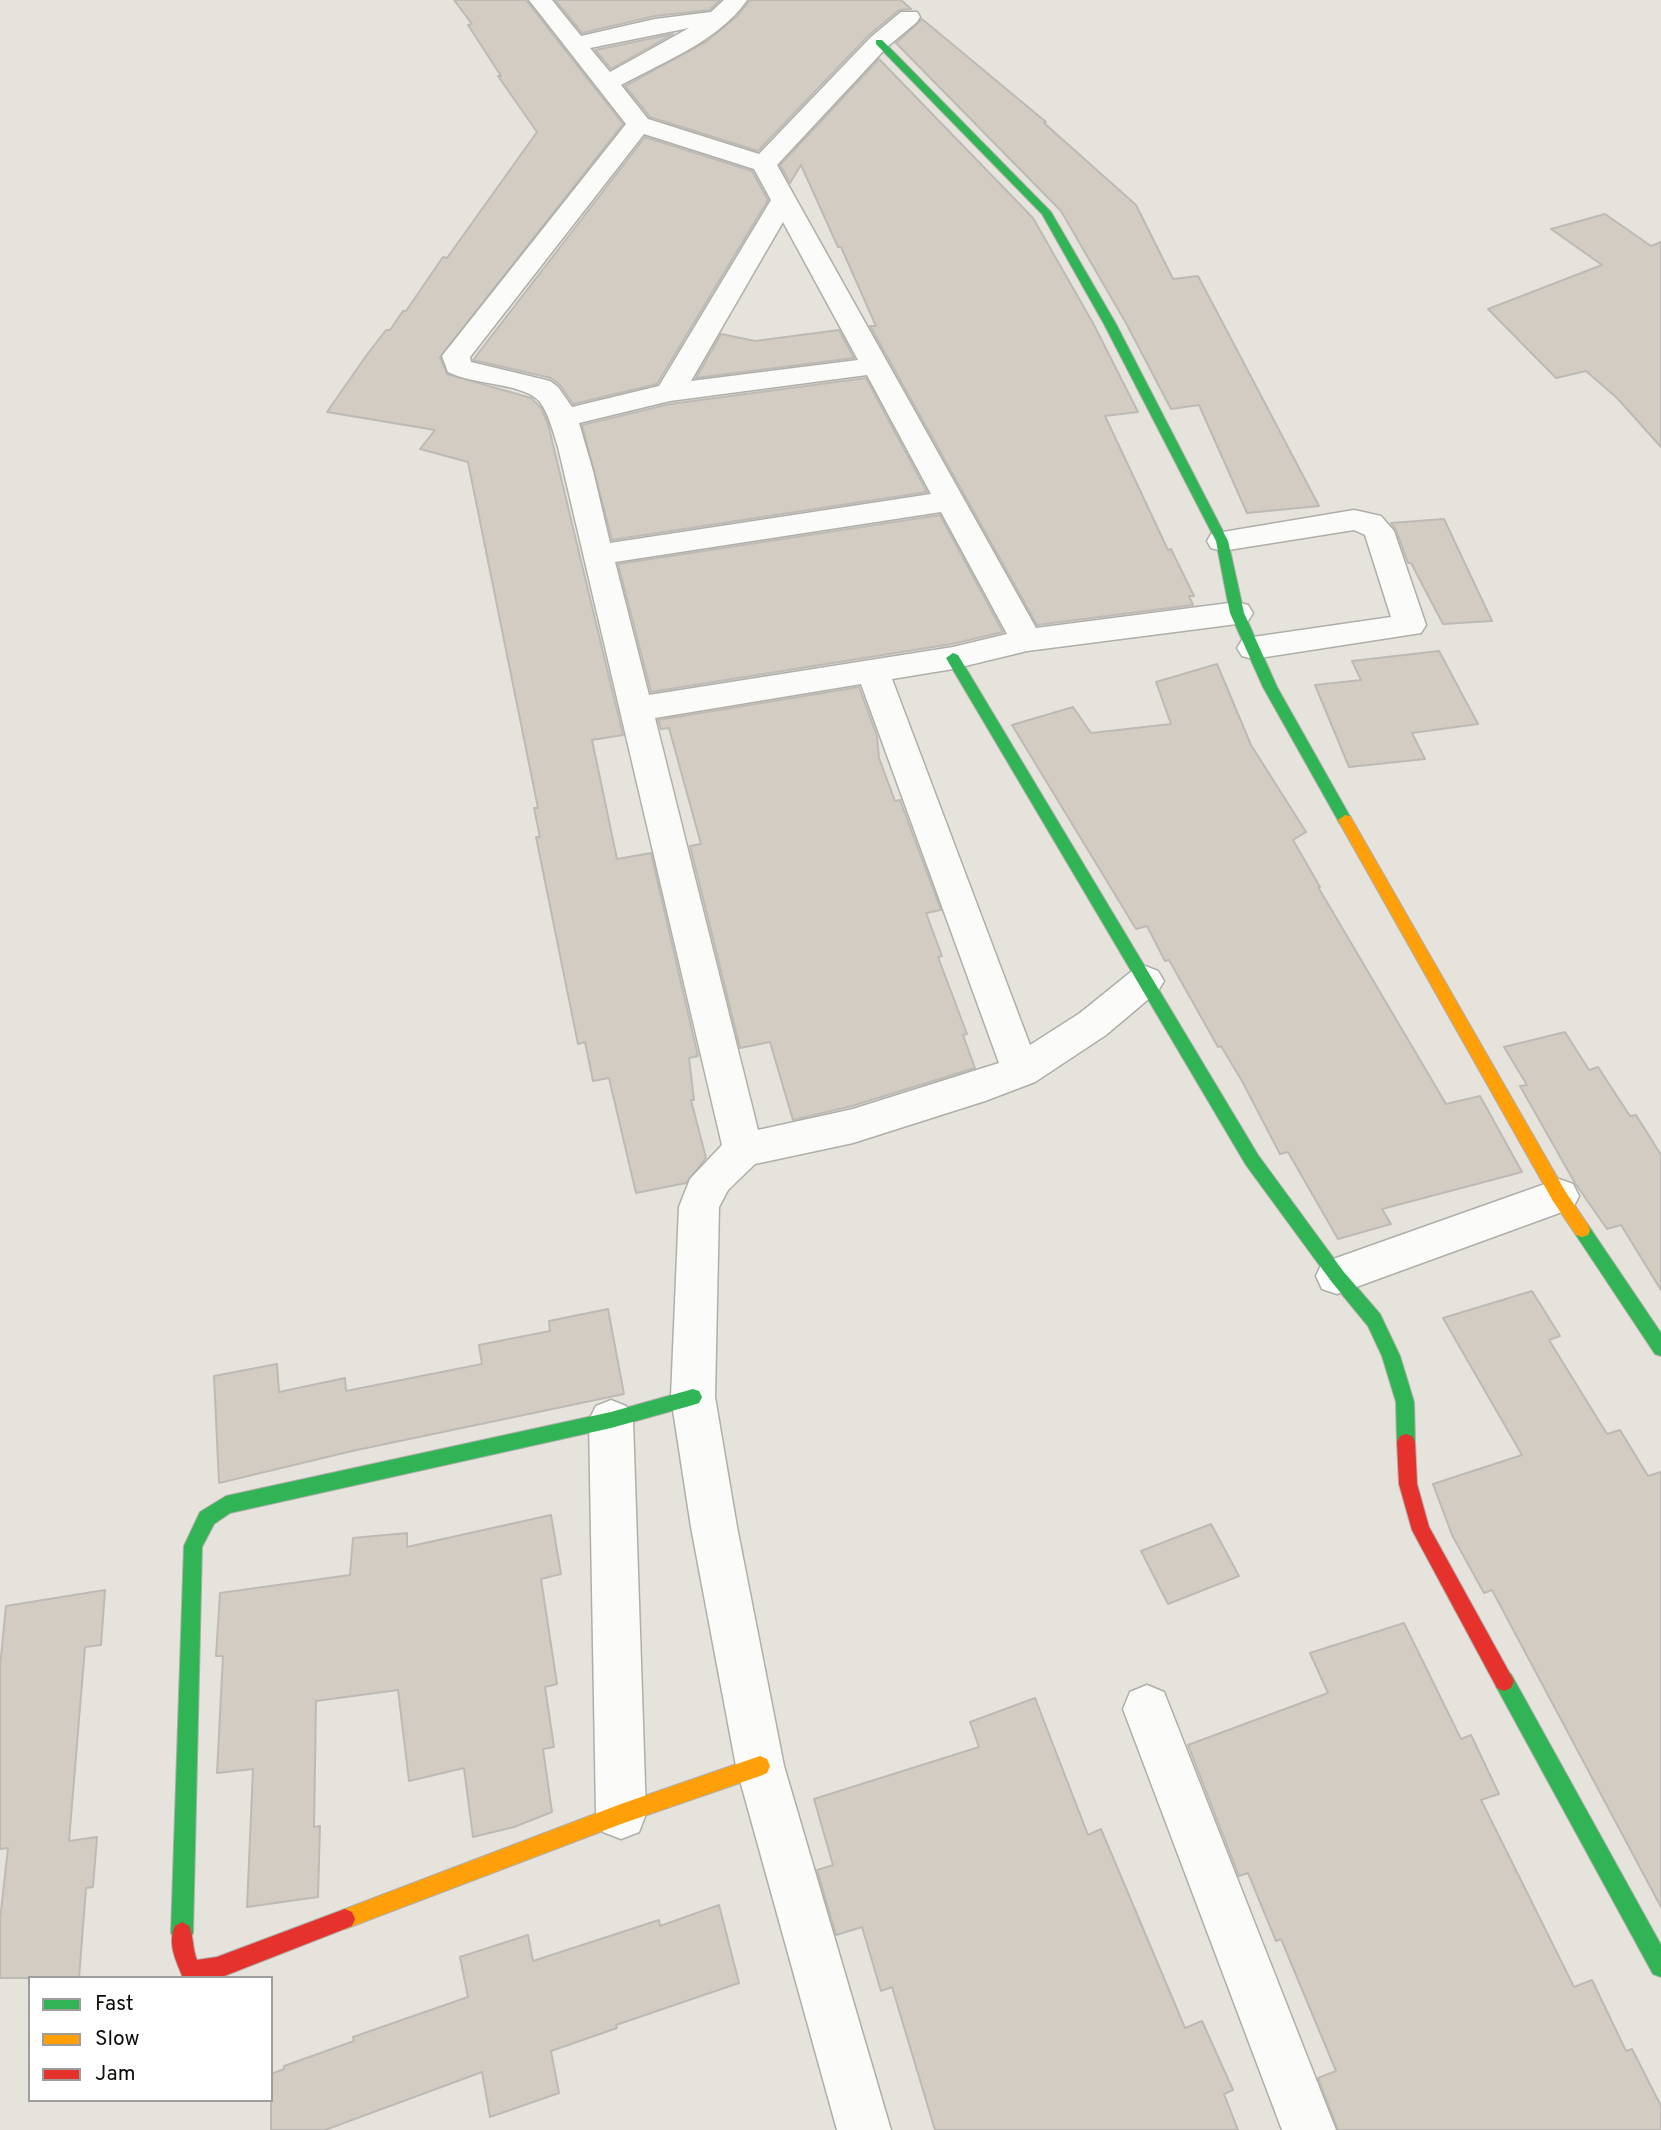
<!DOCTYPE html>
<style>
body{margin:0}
#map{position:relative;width:1661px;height:2130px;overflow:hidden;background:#e6e3dc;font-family:Overpass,sans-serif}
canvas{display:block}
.legend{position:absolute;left:28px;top:1976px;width:245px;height:126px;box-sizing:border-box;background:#fff;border:2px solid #9e9d9c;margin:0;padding:9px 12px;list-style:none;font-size:21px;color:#0d0b08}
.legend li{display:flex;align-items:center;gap:14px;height:35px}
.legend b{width:35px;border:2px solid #9e9d9c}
</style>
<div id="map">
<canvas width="1661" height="2130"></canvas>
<ul class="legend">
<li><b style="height:9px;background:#30b455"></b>Fast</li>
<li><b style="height:9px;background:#ff9f0a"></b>Slow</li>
<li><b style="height:9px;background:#e5322d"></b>Jam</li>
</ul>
</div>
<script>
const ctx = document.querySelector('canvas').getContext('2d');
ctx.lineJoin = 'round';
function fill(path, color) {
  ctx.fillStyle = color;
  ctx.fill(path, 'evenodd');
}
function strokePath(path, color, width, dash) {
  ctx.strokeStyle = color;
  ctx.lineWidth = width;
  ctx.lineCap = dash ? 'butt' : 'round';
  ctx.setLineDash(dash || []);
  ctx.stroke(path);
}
const building = new Path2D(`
 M454,0H526L623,124L440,357L447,374L531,398L541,408L548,424L623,735L592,740L617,859L651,853L698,1056L689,1058L694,1100H691L706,1158L686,1183L636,1193L609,1078L593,1081L585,1042L578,1044L536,837H540L534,808H538L468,462L420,449L435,430L327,412L366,356L386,330H390L403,311H406L443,257L447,258L537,132L498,76H501L468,25L472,24Z
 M555,0H720L710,10L655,16L582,33Z
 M750,0H901L911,9L899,10L869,35L758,151L650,117L625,86L707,41L737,16Z
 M922,19L1046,122L1044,123L1136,205L1173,279L1198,276L1319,506L1247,513L1199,405L1171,409L1126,323L1061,211L896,43Z
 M673,34L611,69L595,50Z
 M879,59L1033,218L1094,325L1138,412L1105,416L1168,550L1171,549L1194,596H1189L1193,605L1037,625L870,326H876L841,247H838L801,165L790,183L780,165Z
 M645,137L752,171L768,200L657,384L573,404L560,385L551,378L473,360Z
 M1605,214L1651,246L1661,242V447L1617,398L1586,371L1556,378L1488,309L1602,265L1551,229Z
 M839,330L854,358L696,378L721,334L755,341Z
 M866,378L927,492L612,540L582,425L670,404Z
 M940,515L1003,632L952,644L651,692L618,564Z
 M1444,519L1492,621L1443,624L1411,563H1408L1396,530L1391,523Z
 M1439,651L1478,724L1412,733L1425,759L1349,767L1315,685L1361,680L1352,661Z
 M1217,664L1251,745L1306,832L1293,840L1320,887H1318L1446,1104L1480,1096L1522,1172L1382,1209L1391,1224L1338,1239L1288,1152L1280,1154L1242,1081L1221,1046L1218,1047L1169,960L1165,961L1147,926L1136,929L1012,725L1073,707L1091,733L1171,724L1156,682Z
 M859,687L877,736L879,758L895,801L900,800L941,910L926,913L942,956L938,957L967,1034L963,1035L975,1068L852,1106L793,1120L770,1042L740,1048L690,846L701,844L669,728L661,729L658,720Z
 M1565,1032L1589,1070L1598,1067L1630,1116L1636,1115L1661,1155V1290L1621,1225L1607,1229L1575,1183L1520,1086L1527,1085L1504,1047Z
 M1532,1291L1560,1336L1549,1340L1607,1434L1620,1430L1648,1476L1661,1472V1907L1492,1590L1484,1593L1452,1535L1433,1484L1522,1455L1443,1318Z
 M608,1309L624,1394L352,1451L219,1483L214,1376L277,1364L279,1392L345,1378L346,1391L482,1364L479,1345L550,1331L549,1321Z
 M551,1515L561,1574L541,1579L557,1684L545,1687L554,1747L543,1749L552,1812L514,1827L473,1837L464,1768L409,1781L398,1690L316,1701L314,1827L320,1826L318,1897L247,1907L253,1769L217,1773L223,1656H216L220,1593L350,1575L353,1538L407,1533V1547Z
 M1211,1524L1239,1576L1168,1604L1141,1551Z
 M105,1590L101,1645L85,1647L69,1841L97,1837L93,1887L86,1888L79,1978H0V1920L8,1848L0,1849V1667L6,1606Z
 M1404,1623L1461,1739L1471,1735L1499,1794L1481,1800L1574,1987L1592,1980L1626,2051L1632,2049L1661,2106V2130H1338L1318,2078L1336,2071L1281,1939L1276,1941L1248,1873L1239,1876L1188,1745L1328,1693L1310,1653Z
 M1035,1698L1088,1835L1101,1829L1185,2028L1202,2021L1233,2090L1224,2094L1238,2130H935L892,1987L881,1991L862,1927L836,1935L817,1870L833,1865L814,1799L979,1747L970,1722Z
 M719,1905L739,1983L616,2025L617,2028L551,2051L559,2093L490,2117L482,2072L325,2130H271V2074L284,2069V2066L354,2041L353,2037L468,1997L460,1957L528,1935L533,1961L659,1920L660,1926Z`);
const street = new Path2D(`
 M529,0H552L581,36L655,19L711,12L724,0H747C719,41 663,62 621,85L648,119L759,154L871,37L901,12H917L920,17L917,22L887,47L777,165L1036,628L1237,602L1248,605L1253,613L1248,621L1237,624L1027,651L953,669L892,679L1030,1045L1080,1013L1132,971L1145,966L1158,971L1164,981L1158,991L1106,1035L1035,1082L985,1101L853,1143L755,1164L728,1190L719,1207L715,1397L737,1527L784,1766L891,2130H837L736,1766L691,1527L671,1397L679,1207L690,1179L722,1145L558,447C553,432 549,414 540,402C525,383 473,385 448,372L442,356L626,124ZM689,28L610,72L590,48ZM644,134L754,169L771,200L659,386L572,407L558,387L550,381L471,362L470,357ZM783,222L858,360L691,381ZM867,375L931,494L610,543L593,471L579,423L670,401ZM941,512L1007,634L953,647L649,695L615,562ZM861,684L999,1063L853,1109L758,1130L655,718Z
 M1354,510L1381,516L1394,531L1426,625L1421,633L1253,659L1242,656L1237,648L1242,640L1253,637L1391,617L1365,535L1354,530L1222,551L1211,548L1207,541L1211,534Z
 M1559,1179L1573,1184L1579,1196L1573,1208L1337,1294L1322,1289L1316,1276L1322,1263Z
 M611,1400L626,1406L633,1420L646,1814L639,1832L621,1839L603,1832L596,1814L589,1420L596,1406Z
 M1147,1685L1164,1692L1336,2130H1282L1123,1709L1130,1692Z`);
const fast = new Path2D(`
 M876,40H882L1051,212L1116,324L1228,541L1244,613L1277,687L1352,820L1350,824H1340L1263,687L1230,613L1216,541L1104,324L1042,214L876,44Z
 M953,653L958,655L1258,1155L1343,1271L1380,1314L1400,1356L1414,1402L1415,1442L1412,1448L1406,1450L1400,1448L1397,1442L1396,1402L1382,1356L1368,1326L1331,1281L1246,1165L946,658Z
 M1582,1223L1588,1225L1661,1333V1356L1655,1354L1576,1235L1574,1230L1576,1225Z
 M693,1389L699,1391L702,1397L699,1403L693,1405L611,1428L230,1513L214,1524L202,1547L193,1933L189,1940L182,1944L175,1940L171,1933L184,1546L200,1512L226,1496L611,1412Z
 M1504,1671L1511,1674L1661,1945V1977L1653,1974L1497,1688L1494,1681L1497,1674Z`);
const slow = new Path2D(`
 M1345,815L1350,816L1565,1191L1588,1225L1590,1230L1588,1235L1582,1237L1576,1235L1553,1201L1338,820Z
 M760,1756L767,1759L770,1766L767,1773L760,1776L621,1824L345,1929L338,1926L335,1919L338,1912L345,1909L621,1804Z`);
const jam = new Path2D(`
 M1406,1434L1412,1436L1415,1442L1417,1484L1429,1527L1514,1681L1511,1688L1504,1691L1497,1688L1412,1530L1399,1484L1397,1442L1400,1436Z
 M345,1909L352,1912L355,1919L352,1926L219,1978H183C176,1960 167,1944 175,1926L182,1922L189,1926C194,1937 192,1948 197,1960L217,1957Z`);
fill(building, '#d2ccc3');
strokePath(building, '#bdbab6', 2);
strokePath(street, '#b0aea9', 3);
strokePath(fast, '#b0aea9', 2);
strokePath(slow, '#b0aea9', 2);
strokePath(jam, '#b0aea9', 2);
fill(street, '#fbfbfa');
fill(fast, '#30b455');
fill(slow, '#ff9f0a');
fill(jam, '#e5322d');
</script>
